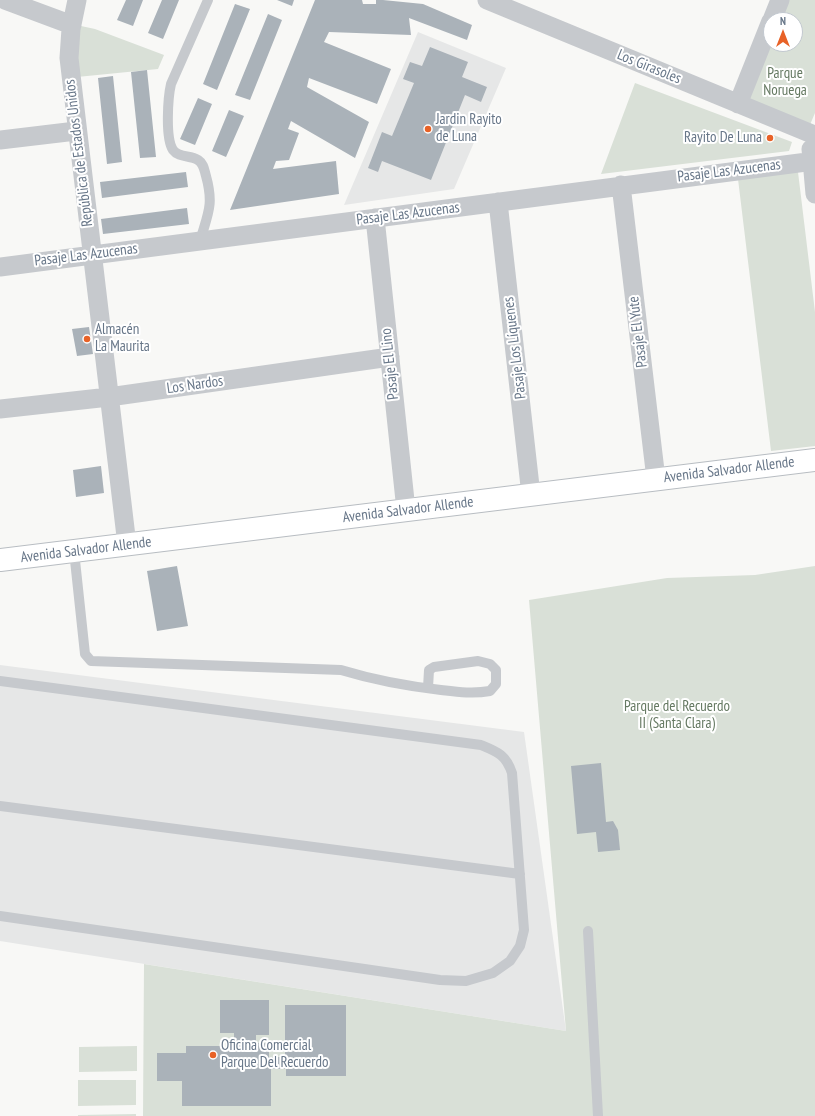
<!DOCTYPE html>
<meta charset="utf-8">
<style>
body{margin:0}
#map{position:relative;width:815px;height:1116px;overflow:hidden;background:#f8f8f6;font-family:"PT Sans Narrow",sans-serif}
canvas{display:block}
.north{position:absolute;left:763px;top:12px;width:40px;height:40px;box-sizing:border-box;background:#fff;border:1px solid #c2c8cf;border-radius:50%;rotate:0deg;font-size:11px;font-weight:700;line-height:16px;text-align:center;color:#677688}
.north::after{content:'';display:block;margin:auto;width:14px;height:18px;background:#e86227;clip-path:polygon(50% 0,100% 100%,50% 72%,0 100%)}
</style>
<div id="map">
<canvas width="815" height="1116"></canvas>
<div class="north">N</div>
</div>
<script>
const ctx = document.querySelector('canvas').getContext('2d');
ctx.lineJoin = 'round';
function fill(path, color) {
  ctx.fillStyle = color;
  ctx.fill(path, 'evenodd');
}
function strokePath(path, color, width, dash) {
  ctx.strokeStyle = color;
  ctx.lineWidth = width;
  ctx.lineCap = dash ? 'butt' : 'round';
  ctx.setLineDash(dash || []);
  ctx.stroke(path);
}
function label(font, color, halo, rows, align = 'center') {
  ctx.font = font + ' "PT Sans Narrow",sans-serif';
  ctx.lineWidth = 4;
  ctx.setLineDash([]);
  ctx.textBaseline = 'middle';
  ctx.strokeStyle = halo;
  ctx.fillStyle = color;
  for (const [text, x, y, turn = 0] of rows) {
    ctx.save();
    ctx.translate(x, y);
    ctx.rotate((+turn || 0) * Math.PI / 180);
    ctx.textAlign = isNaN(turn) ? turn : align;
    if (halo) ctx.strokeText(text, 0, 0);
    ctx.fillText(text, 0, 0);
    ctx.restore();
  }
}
const built = new Path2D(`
 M418,32L506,68L454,189L344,205Z
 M0,665L524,732L566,1031L0,941Z`);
const green = new Path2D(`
 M786,0H815V113L809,127L746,98L771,44H795V20H778Z
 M81,26L95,29L164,55L158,69L77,77L76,36Z
 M635,83L792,142L789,151L601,174Z
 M798,172L815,312V446L771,451L738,179Z
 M815,566V1116H143L144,964L566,1031L529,600L667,578L755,575Z
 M137,1046V1071L79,1072V1047Z
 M78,1080H136V1105L78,1106Z
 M136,1114V1116H78V1115Z`);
const building = new Path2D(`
 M126,0H143L133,26L117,20Z
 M162,0H179L163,39L148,33Z
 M277,0H294L292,6Z
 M315,0H362L363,4H376V0H383L423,4L472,25L467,40L409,18L411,35L329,32L324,42L391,69L377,104L309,78L307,87L369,122L355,158L291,121L288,129L299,133L289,160L276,161L273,169L336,161L339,194L230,210Z
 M235,4L250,9L217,90L203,84Z
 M268,14L282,20L250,100L235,95Z
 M430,47L468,62L462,77L487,87L481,102L465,95L431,180L382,161L378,172L368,168L382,132L392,136L414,83L403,79L410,62L422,66Z
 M147,70L156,157L140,158L131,72Z
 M113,76L122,162L107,164L98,78Z
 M198,98L212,104L195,145L180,139Z
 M229,110L244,116L226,157L212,151Z
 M186,172L188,187L102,198L100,182Z
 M187,208L189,224L103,234L101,219Z
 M89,327L93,354L77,356L72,329Z
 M101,466L104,493L76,497L73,470Z
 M177,566L188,626L157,631L147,571Z
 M601,763L606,822L613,821L618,830L620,850L598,852L596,832L577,834L571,766Z
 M220,1000H269V1035H256V1043H269V1057H285V1005H346V1076H286V1069H271V1106H182V1081H157V1053H186V1046H234V1033H220Z`);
const lane = new Path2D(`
 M200,241C208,213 214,205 206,176C204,169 204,164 198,160C190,155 179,158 173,150C165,138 168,97 171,84L208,0
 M74,551L85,654L91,661L341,670C374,680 406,686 441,690C458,692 473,694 490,691L496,684V670L490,664L478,661L434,667L429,670L428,688
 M0,681L481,745C498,752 506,755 512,773L524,930L520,946L510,961L493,973L466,981L440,980L0,916
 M0,806L520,874
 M588,931L598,1116`);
const street = new Path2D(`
 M5,0L72,25
 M77,0L71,29L69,58L127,545
 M487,0L812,134
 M772,20L780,0
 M738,104L771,21
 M0,140L76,131
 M811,149L815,194
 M621,185L656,479
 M498,202L531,495
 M375,218L406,510
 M0,267L815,161
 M0,409L109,397L390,357`);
const secondary = new Path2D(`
 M0,560L815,460`);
const markers = [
 [428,129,4,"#e86227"],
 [770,138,4,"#e86227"],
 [87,339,4,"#e86227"],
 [213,1055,4,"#e86227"]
];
const streetNames = [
 ["Los Girasoles",649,67,22],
 ["República de Estados Unidos",79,153,-97],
 ["Pasaje Las Azucenas",729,171,-7],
 ["Pasaje Las Azucenas",408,214,-7],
 ["Pasaje Las Azucenas",86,255,-7],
 ["Pasaje El Yute",638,332,-97],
 ["Pasaje Los Líquenes",515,348,-97],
 ["Pasaje El Lino",390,364,-96],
 ["Los Nardos",195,385,-8],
 ["Avenida Salvador Allende",729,470,-7],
 ["Avenida Salvador Allende",408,510,-7],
 ["Avenida Salvador Allende",86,550,-7]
];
const parkNames = [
 ["Parque",785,74],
 ["Noruega",785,91],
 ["Parque del Recuerdo",677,707],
 ["II (Santa Clara)",677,724]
];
const poiNames = [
 ["Jardin Rayito",436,120],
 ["de Luna",436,137],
 ["Rayito De Luna",762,138,"right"],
 ["Almacén",95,330],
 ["La Maurita",95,347],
 ["Oficina Comercial",221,1046],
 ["Parque Del Recuerdo",221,1063]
];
fill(built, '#e6e7e7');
fill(green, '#d9e0d7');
fill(building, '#aab2b9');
strokePath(secondary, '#b8bdc2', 24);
strokePath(lane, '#c6c9cd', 10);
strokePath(street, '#c6c9cd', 19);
strokePath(secondary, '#fff', 22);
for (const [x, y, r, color] of markers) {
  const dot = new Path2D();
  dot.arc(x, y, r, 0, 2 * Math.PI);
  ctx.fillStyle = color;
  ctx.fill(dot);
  strokePath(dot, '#fff', 1.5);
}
label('15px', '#677688', '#fff', streetNames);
label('15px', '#657962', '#fff', parkNames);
label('15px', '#677688', '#fff', poiNames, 'left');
</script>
